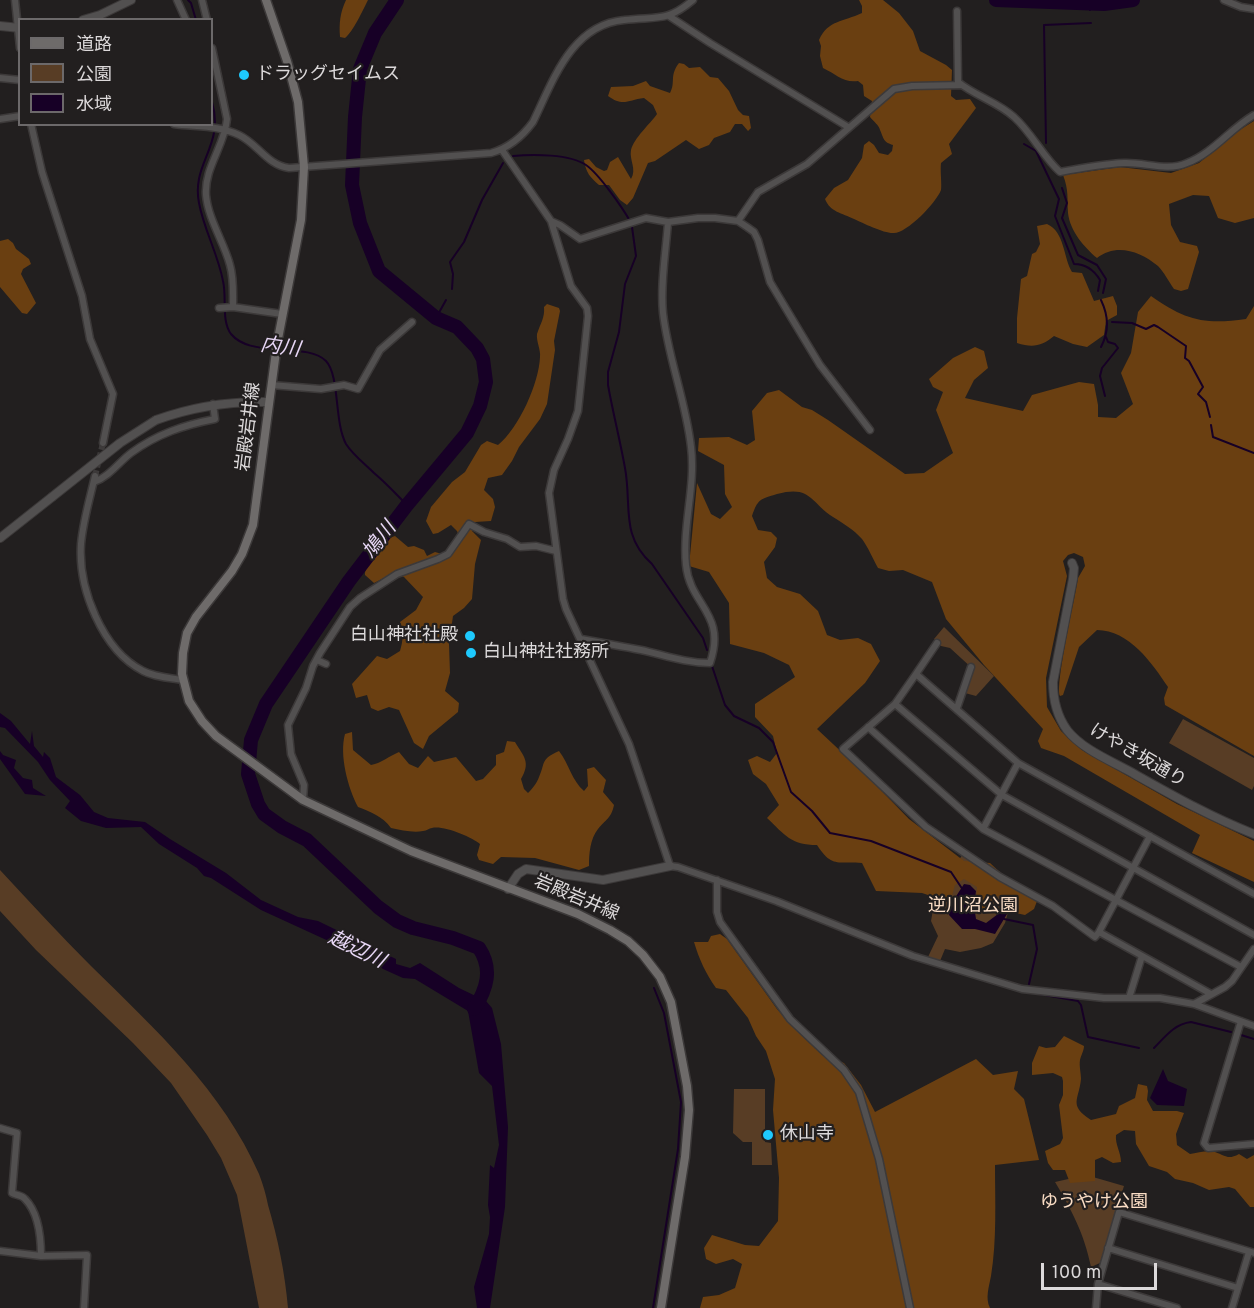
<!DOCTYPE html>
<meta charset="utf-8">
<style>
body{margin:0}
#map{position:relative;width:1254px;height:1308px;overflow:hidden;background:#221f1f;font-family:Overpass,"Noto Sans JP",sans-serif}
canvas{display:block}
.legend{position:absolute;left:18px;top:18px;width:195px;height:108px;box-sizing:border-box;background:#221f1f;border:2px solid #6c696a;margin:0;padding:8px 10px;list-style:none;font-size:18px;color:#dcd9da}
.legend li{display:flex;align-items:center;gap:12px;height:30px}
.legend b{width:30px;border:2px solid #6c696a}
.scale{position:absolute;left:1041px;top:1263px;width:116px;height:27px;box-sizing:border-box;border:3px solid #dcd9da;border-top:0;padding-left:8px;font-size:18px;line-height:21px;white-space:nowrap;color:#dcd9da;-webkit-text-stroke:4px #221f1f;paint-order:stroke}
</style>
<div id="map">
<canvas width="1254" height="1308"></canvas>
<ul class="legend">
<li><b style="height:8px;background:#6e6b6a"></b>道路</li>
<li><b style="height:16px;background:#583d25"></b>公園</li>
<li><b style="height:16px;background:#170026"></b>水域</li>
</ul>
<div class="scale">100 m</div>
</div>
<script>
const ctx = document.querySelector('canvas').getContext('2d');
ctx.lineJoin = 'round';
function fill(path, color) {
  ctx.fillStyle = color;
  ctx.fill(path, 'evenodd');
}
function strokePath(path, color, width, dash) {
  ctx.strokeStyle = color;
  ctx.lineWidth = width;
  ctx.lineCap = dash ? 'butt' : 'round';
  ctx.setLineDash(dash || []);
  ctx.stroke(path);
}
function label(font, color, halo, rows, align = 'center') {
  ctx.font = font + ' Overpass,"Noto Sans JP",sans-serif';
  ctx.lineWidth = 4.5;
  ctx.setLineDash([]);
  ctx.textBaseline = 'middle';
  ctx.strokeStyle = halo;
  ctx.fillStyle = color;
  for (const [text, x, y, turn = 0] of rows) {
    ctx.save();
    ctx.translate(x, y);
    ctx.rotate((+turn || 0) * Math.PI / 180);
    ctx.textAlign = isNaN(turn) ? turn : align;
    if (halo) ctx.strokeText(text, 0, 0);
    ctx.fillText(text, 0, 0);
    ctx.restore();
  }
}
const green = new Path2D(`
 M944,627L994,676L976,696L965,693L973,669L950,648L941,646L934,639Z
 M1183,719L1254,758V786L1252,790L1169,743Z
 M962,855L1000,880L1009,909L1005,923L993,943L981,948L960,952L945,949L940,961L928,957L938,936L931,921L934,904Z
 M0,870C30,902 60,935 91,966C155,1029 223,1091 259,1174C263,1184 266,1195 268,1205C278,1239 285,1273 288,1308H259L237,1195L221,1158L207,1135L171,1083L133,1043L36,950L0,911Z
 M734,1089H765V1142L771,1143L772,1165H752V1142H743L733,1133Z
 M1086,1175L1124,1186L1100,1263L1091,1267C1084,1233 1072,1211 1055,1182Z`);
const forest = new Path2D(`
 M346,0H368C363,10 353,32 345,38L340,37C339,23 340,13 346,0Z
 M859,0H883L899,13L913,31L920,51L946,65L952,70L951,96L956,100L970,99L976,108L949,144L952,154L941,163C940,170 942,185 941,190C936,203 907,233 894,233C885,234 863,223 854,219C842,213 830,212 825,199L834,188L848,180L862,158L864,145L869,141L874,145L879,153L888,155L892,151L893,145C883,142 884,139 880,130C879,125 873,121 870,117L872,101L864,96L863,85L858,81C843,83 836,74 823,68L820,56L821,46L819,40C828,20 843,22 862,13V6Z
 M679,63L684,64L689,68L700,67L710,77L718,78L729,91L738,110L743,115L749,116L751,128L748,131L742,124H735L730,132L714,138L709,145L699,149L686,140L655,161L648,163L633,198L627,205L620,200L609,185H599C590,177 586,173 584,160L589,159L596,167L604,171L607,170L610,162L618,157L631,179C637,169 629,160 631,150C634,138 650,124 657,114L653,105L644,98C628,100 623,107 608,96L611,87L633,86L646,81L650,86L670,93C676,82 669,76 679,63Z
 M1254,121V218L1235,223L1218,218L1209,196L1193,195L1169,204L1171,225L1180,242L1197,246L1199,252L1188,289L1181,291L1174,289C1169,282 1164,272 1158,266C1140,251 1116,243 1097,258C1084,247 1070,231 1068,213C1067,198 1069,191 1063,175L1120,167L1171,173L1199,163L1238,131Z
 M1047,224C1065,232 1063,257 1072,272L1082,273L1094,301L1113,296L1117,306V315L1106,321L1104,335L1087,347L1073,344L1054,336C1042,346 1033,348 1017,343V318L1021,279L1027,276L1032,254L1036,252L1040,244L1037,226Z
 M8,239L13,243L16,249L29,259L31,264L23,269L21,274L36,303L27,314L22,313L0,287V241Z
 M1151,296C1185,320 1204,325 1246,319L1254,306V756L1165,705L1164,698L1168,687C1152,663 1129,630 1097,630L1079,647L1063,695L1060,696C1055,684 1075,598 1078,578L1085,566L1083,557L1074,553L1068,555L1063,561L1067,576L1046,678L1047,707L1061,731L1082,750L1177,804L1254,841V882L1192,853L1200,835L1064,756L1041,748L1038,741L1043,729L984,665L946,619L932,582L903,570L889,571L878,568C873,559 868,547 862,539C853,529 844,524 833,517C810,502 811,485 777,494C760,499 758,499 752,516L758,530L771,532L777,538L775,547L764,562L767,578L777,587L800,594L818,611L827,635L840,640L858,638L871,644L880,661L865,683L817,729L865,774L909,819L964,861L990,863L1002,874L1016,882L1021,890H1032L1039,896L1034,909L1025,915L1011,912L1005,904L1001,895L992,898L986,912L979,911L976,905L977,887L964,879L955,885L951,899L943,900L922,893L876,891L862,863C837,861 832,868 817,845C791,845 785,835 767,818L779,805L766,784L753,774L748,760L757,756L770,762L777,753L773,736L755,717V704L795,677L789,665L764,653L730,644L729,603L709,572L689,566L697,483L711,514L720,519L732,507L725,494L724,465L698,451L699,438L729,437L747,445L755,440L752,411L767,393L779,390L802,407L812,410L828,420L905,474L924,473L953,453L936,410L943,392L933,387L929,379L953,358L975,347L984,351L988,368L974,380L965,398L1023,411L1032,395L1079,382L1094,384L1098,405V417L1116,418L1133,404L1121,373L1131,353L1138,312Z
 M547,304L559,308L560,311L554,341L555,350L547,404L540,419L519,447L512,461L502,475L488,478L484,490L493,499L495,507L491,521L475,522L472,531L481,540L475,564L472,599L464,608L453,616L449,644L450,673L445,691L459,703L458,712L429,736L423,749L414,743L399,710L389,707L378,711L371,708L367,695L356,698L352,684L377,656L387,659L400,651C403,641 404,632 400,622L416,610L423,597L404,577L394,573L374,583L365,575C365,561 381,540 395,536L408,547L414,546L424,550L427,556L435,552L449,556L461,541L457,531L451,525L438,533L433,534L426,521L431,507L452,482L465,472L481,445L487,441L498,445C519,428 539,383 540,357C541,350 536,341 537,334C540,324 545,318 544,307Z
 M352,732L353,750L371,765C382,763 389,756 399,752L409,764L418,768L428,756L434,762L456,757L476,781L483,779L496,765V755L504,752L507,741L515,742C524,757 531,762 521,779L524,789L528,793C532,789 537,783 539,777C546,761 540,760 559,751C569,764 572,781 584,791L588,786L587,769L594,767L606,780L603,792L614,805C611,819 606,819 598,829C590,839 589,854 589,866L579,870L535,858L501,857L493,864L479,860L477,855L480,844C472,837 443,825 432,828C429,828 427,831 423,831C413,833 401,830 391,828C382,816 371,812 358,807C348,788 339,755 345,734Z
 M720,934L727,939L777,1009L797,1031L822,1055L844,1063L861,1085L875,1112L976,1059L993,1075L1018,1071L1014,1089L1024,1099L1039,1160L995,1165C995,1201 997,1240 991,1276C989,1287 985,1298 990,1308H700L703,1297L719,1295L735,1288L742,1264L733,1259L716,1264L706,1259L704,1248L712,1235L745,1245L759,1246L778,1221L779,1178L773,1110L775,1079L766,1051L756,1036L748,1018L726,990L716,988C706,974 699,959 694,942H708L711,936Z
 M1064,1036L1084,1046C1084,1051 1081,1055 1080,1060C1079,1066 1081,1073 1081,1079C1079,1100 1068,1105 1091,1120L1116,1114L1119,1106L1135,1098L1138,1084L1147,1086L1148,1091L1147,1100L1153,1111H1177L1184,1113L1176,1134L1177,1145L1190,1154C1197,1153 1208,1150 1215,1152C1226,1156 1228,1160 1239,1154L1247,1159L1254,1155V1207H1250L1235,1189L1229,1187L1209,1190L1193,1183L1175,1179L1167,1172L1149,1166L1136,1144L1135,1131L1124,1130L1116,1135C1115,1145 1121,1152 1121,1162L1113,1163L1102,1157L1095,1160V1181L1070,1183L1065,1170H1053L1048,1163L1045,1151L1060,1144L1063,1138L1059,1105L1063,1095V1081L1062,1077L1053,1073L1032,1075V1063L1039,1046L1046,1048L1055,1047Z`);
const water = new Path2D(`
 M0,713L11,721L30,744L32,731L34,746L43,757L44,752L50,758L56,777L80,795L94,812L108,818L145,822L170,839L226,873L261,900L298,917L318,921L396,959V964L410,968L420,963L459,988L486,1001L492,1008L501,1044L508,1127L505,1207L490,1308H477L474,1287L489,1234L490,1217L488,1205L490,1165L494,1168L499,1145L492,1086L479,1073L468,1011L415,979L403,978L383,969L370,960L261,910L211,878L204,876L197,868L159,844L141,827L106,828L81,821L65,808L70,801L50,780L38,762L5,728L0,727Z
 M0,751L3,755L16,760L14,768L23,778L32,780L33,788L46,796L25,794L0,759Z
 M964,884L970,885L976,891L974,906L976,919L986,923L1002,911L1007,914L995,934L975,929H962L949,915L951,904Z
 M1163,1069L1168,1081L1187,1089L1184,1106L1157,1105L1150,1098Z`);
const stream = new Path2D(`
 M188,0L191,3L196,20
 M1089,4L1090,10
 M212,102C225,146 191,163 199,203C204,230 218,254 223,281C227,297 221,321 231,334C241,346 259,348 273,349C288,351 314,349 326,361C340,376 334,422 346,444C353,455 365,464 374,473C386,483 396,494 407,505
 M1046,143L1044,25L1091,23
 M1024,144L1036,151L1059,199L1055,216L1074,264C1086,264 1094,270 1100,280L1098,291
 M513,156C533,154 570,154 586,165C599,174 622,207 630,221
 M1062,188L1067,203L1062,218L1078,255L1097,265L1106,279L1103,293
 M632,227L636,256L625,284L619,332L608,372V385C613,413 620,440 625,468C632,505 620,536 652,564L703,638L707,650
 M452,289L453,274L450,262L464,242L482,200L503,163
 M436,318L446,300
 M1112,322L1132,323L1146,329L1154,325L1158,327L1186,346L1185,358L1189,361L1203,387L1198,394L1206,402L1210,417
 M1101,347C1109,331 1109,317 1101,300
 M1105,396L1100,376L1102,368L1118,348L1115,344L1108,342L1106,337
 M1211,425L1213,437L1254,453
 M712,666L725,705L734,716L759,728L773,742L791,792L812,811L830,833L871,841L951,872L963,890
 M1004,919L1033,925L1037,949L1029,984
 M1028,992L1078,1001L1081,1005L1088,1037L1139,1048
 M1241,1035L1254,1039
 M1154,1048C1165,1037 1174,1024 1191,1022L1231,1032
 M653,1308L678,1149L681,1102L664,1013L654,988`);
const river = new Path2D(`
 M397,0L375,33L360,69L355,117L352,185L360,223L379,271L436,318L457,327L477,348L483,359L486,382L480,406L467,433L407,505L349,581L266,704L251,740L248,774L258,804L264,814L282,827L307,840L378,907L397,921L413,928L453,938L479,948C493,969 487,989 474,1009
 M996,0L1104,4L1133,0`);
const minorTunnel = new Path2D(`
 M95,476L103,443`);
const minor = new Path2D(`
 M15,0L20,48
 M177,0L186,20
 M202,0L207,20
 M1224,0L1241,7L1254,9
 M957,11L958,82C975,96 998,102 1014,117C1032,133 1043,157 1060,172C1081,168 1102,164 1124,163C1145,162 1167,172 1187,163C1213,153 1230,129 1254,115
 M669,16L710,43L848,127
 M212,48L227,119C225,145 204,168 206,195C208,219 224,242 230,265C234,279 233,294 233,307L282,314
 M0,78L20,80
 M0,119L20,116
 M31,124L42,172L82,296L90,339L113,394L103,443
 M174,124C195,127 219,125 239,135C258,144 267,165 289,168L491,153C509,148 522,137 533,122C553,81 571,25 624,20C656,16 666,23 693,0
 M502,150L551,221L571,286L587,308L588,316L578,411L568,439L554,470L549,493L563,599L566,609L629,744L670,866L678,867L776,901L913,956L1022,989L1104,998H1160L1194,1004L1254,1026
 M551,221L560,225L580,239L646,218L668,222L698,218H715L738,221L747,227L754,232L758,240L770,282L800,332L820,365L870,430
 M738,221L758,192L807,164L894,89L912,86L961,85
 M219,308L233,307
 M271,385L321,389L344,385L358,389L380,350L412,322
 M95,476C90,498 83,521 81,544C78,588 102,650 143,671C154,677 170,678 183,680
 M94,482C109,477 119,462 131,453C157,434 184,425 215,419L213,404
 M581,639C601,643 621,646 641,650C664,655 685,663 710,663C727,613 690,606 686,565C682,526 696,486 691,447C686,401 668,358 663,313C660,284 666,251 668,222
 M317,660L326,664
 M916,674L937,643
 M895,704L1002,795L1254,935
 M957,708L971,667
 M868,727L983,829L1241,967
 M303,800L304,785L291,754L288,725L306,688L313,666L320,653L350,607L360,598L397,574L438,559L448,554L469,524L484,532L507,539L520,547L536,546L556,551
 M983,829L1018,763
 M1150,836L1099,932L1095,937L1053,906L1000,877L926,827L843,749L895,704L916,674L1018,763L1254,894
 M717,880V912L720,922L790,1019L844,1070L859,1092L879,1159L910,1308
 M1099,932L1211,994
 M1129,998L1142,956
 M1194,1004L1225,987L1232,981L1254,949
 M1241,1021L1204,1143L1208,1148L1254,1144
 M0,1128L17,1133L12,1193C15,1195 22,1195 25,1199C39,1213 41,1237 41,1256
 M1108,1248L1238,1288
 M0,1251L41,1256L87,1255L84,1308
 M1098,1284L1177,1308
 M1096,1308L1098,1284L1119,1212L1254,1253
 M1232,1308L1249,1252`);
const tertiary = new Path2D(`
 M83,20L100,15L131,0
 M0,26L20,28
 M156,420C194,406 229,401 269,402
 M0,538L52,497
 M1072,563L1074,568L1073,579L1053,682C1053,699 1057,716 1067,730C1082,749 1109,760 1129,771C1170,794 1210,817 1254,834
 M508,889L518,874L526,869L603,880L670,866`);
const secondary = new Path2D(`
 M266,0L287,61L298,102L304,167L301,220L277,344L253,525L242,554L232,571L196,617L187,633L183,653L182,674L189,701L202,721L216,736L303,800L411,851L578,914L610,930L628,941L643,955L660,977L671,1002L687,1086L689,1110L685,1157L661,1308`);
const tertiaryBridge = new Path2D(`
 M52,497L120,443L156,420`);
const markers = [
 [244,75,6,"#1ec9fd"],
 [470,636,6,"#1ec9fd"],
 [471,653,6,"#1ec9fd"],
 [768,1135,6,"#1ec9fd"]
];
const poiNames = [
 ["ドラッグセイムス",256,75],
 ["白山神社社殿",458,636,"right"],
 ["白山神社社務所",483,653],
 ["休山寺",780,1135]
];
const streetNames = [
 ["岩殿岩井線",250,427,-83],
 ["けやき坂通り",1137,757,30],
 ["岩殿岩井線",576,899,23]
];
const parkNames = [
 ["逆川沼公園",973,907],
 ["ゆうやけ公園",1094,1203]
];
const waterNames = [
 ["内川",280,349,8],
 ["鳩川",381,541,-52],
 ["越辺川",356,951,26]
];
fill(green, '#583d25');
fill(forest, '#6a3f11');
fill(water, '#170026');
strokePath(stream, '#170026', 2);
strokePath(river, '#170026', 14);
strokePath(minorTunnel, '#3e3b3b', 6, [6, 3]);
strokePath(minor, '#3c3939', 9);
strokePath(tertiary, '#3c3939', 10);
strokePath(secondary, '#3c3939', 11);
strokePath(minor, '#525050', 6);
strokePath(tertiary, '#525050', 8);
strokePath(secondary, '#6e6b6a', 8);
strokePath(tertiaryBridge, '#3c3939', 10, []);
strokePath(tertiaryBridge, '#525050', 8);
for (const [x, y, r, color] of markers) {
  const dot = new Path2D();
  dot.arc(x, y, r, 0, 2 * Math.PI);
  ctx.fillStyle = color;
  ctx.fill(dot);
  strokePath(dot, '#221f1f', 2);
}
label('18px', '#dcd9da', '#221f1f', poiNames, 'left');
label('18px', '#dcd9da', '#221f1f', streetNames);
label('18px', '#faddc5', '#221f1f', parkNames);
label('italic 20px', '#e9d8f7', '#221f1f', waterNames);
</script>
